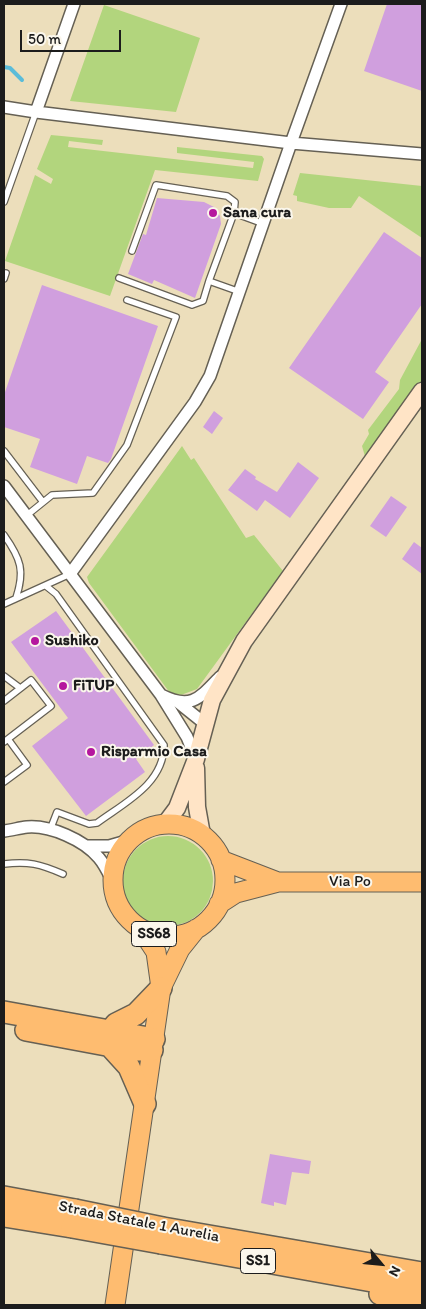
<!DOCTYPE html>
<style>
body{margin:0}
#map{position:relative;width:426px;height:1309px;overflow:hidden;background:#ecdebb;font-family:Itim,sans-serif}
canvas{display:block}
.frame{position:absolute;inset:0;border:5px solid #1c1c1c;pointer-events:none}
.north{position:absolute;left:356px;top:1239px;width:50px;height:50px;-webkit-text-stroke:4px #fbf7ec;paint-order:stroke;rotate:118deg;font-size:14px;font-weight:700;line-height:20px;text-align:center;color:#1c1c1c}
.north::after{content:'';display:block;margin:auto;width:18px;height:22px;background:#1c1c1c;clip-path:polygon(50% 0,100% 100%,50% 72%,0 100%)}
.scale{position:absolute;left:20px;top:30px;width:101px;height:22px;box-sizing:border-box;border:2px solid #1c1c1c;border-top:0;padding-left:6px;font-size:15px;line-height:18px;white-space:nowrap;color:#1c1c1c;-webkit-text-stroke:4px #fbf7ec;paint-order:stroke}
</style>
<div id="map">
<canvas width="426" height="1309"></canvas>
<div class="frame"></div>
<div class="north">N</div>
<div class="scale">50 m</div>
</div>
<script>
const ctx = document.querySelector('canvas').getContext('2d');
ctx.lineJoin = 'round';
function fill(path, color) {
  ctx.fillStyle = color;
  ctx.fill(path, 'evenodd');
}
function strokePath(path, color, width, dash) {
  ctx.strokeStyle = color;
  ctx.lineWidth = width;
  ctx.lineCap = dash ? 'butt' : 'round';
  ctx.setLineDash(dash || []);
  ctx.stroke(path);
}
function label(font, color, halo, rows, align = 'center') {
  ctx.font = font + ' Itim,sans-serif';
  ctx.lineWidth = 4;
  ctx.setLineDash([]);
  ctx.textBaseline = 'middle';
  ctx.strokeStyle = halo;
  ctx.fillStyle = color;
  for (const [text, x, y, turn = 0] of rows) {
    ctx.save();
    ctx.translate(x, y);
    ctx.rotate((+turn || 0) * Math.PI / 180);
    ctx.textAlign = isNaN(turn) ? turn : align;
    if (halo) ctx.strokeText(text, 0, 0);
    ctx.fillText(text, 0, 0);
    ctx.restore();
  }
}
const green = new Path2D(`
 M104,5L200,38L176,112L70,101Z
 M51,135L103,140L102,145L69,141L68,147L253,168L254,162L177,153V147L262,156L264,159L258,181L155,170L110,296L5,261L35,175L51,184L53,179L37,169Z
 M300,173L422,186V238L359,196L351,208H329L297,201V196L293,195Z
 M422,339V381L366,460L362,446L369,434L368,430L399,389L400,380Z
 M182,446L191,460L194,458L246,538L254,535L283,571L197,689L181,695L170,693L89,583L87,577Z
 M123 881a45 45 0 1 1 90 0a45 45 0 1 1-90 0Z`);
const stream = new Path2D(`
 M4,67L10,68L22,80`);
const building = new Path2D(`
 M387,4H422V91L364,71Z
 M157,198L204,202L214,207L220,216L221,224L195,298L154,280L152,284L128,274L143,234L146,235Z
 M384,232L422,258V304L375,372L389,382L363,419L289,368Z
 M42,285L158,326L111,459L108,463L87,456L77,484L30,467L40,439L4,427V395Z
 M214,411L223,418L212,434L203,427Z
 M298,462L319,478L290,518L265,500L257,511L228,490L245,469L256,477L255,479L277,492Z
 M391,496L407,507L386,537L370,526Z
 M414,542L422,548V574L402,559Z
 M56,611L154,745L136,759L145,772L86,816L32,746L68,718L11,642Z
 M270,1154L311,1161L309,1174L292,1172L286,1205L274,1202V1206L261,1203Z`);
const lane = new Path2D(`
 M4,202L36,112
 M132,251L156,185L227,196L235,202L234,213L264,224
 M119,278L192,305L203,301L209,281L240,292
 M4,279L6,273
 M209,281L234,213
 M4,451L43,502
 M26,516L52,495L93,493L127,445L176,317L127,300
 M4,535C21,559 25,571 16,598
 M46,586L56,594L164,745C164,784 124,803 97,823L89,824L57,812L50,830
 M4,604L70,574
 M4,676L20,688
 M4,701L31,680L51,706L4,742
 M4,782L27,765L8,739
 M4,864C28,861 40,864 63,874`);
const street = new Path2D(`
 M341,4L291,143L422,154
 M4,107L36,112
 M4,486L161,695L187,737L196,759
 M70,574L195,402L210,376L291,143L36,112L74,4
 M161,695C191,710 199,699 220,677
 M179,703L204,723
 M4,831C12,830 19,828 27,827C50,825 84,840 99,858C105,865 109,874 113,882
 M86,846H109L130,840`);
const secondary = new Path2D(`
 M196,768L197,807L202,835
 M165,824L177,808L196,759L212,700L244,641L422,391`);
const primary = new Path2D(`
 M113 880a56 56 0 1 1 112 0a56 56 0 1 1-112 0Z
 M221,860L278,882
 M219,904L236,893L278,882H422
 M161,988L180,949L196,929
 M115,1305L161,988L156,952L141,929`);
const highway = new Path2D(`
 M4,1012L154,1039
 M26,1030L133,1050H152
 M111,1030L116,1024L136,1014L161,988
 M109,1045L129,1067L145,1104
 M4,1197L75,1210
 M4,1216L72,1227
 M163,1228L422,1273
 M161,1243L422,1290
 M380,1294L413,1305`);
const highwayBridge = new Path2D(`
 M75,1210L163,1228
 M72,1227L161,1243`);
const markers = [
 [213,213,5,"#b5179e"],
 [35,641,5,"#b5179e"],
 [63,686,5,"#b5179e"],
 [91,752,5,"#b5179e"]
];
const shields = [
 [154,934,45],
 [258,1261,35]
];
const shieldNames = [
 ["SS68",154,934],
 ["SS1",258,1261]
];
const poiNames = [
 ["Sana cura",223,213],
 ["Sushiko",45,641],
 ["FiTUP",73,686],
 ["Risparmio Casa",101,752]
];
const streetNames = [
 ["Via Po",350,882],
 ["Strada Statale 1 Aurelia",139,1222,11]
];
fill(green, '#b2d57d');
strokePath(stream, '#5abcd9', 4);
fill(building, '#d09fde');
strokePath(lane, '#656054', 8);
strokePath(street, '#656054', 14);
strokePath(secondary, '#656054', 19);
strokePath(primary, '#656054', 21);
strokePath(highway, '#656054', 24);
strokePath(lane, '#fff', 5.5);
strokePath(street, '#fff', 11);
strokePath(secondary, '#ffe4c6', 16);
strokePath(primary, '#febc70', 19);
strokePath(highway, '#febc70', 21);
strokePath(highwayBridge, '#656054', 24, []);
strokePath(highwayBridge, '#febc70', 21);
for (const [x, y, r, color] of markers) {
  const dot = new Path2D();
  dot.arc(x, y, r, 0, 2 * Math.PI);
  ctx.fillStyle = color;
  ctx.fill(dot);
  strokePath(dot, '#fbf7ec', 2);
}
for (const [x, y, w] of shields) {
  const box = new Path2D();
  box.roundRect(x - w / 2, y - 12.5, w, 25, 4);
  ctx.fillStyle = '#fbf7ec';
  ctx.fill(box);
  strokePath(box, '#1c1c1c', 1);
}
label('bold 15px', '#1c1c1c', null, shieldNames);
label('bold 16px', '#1c1c1c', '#fbf7ec', poiNames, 'left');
label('16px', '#1c1c1c', '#fbf7ec', streetNames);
</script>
